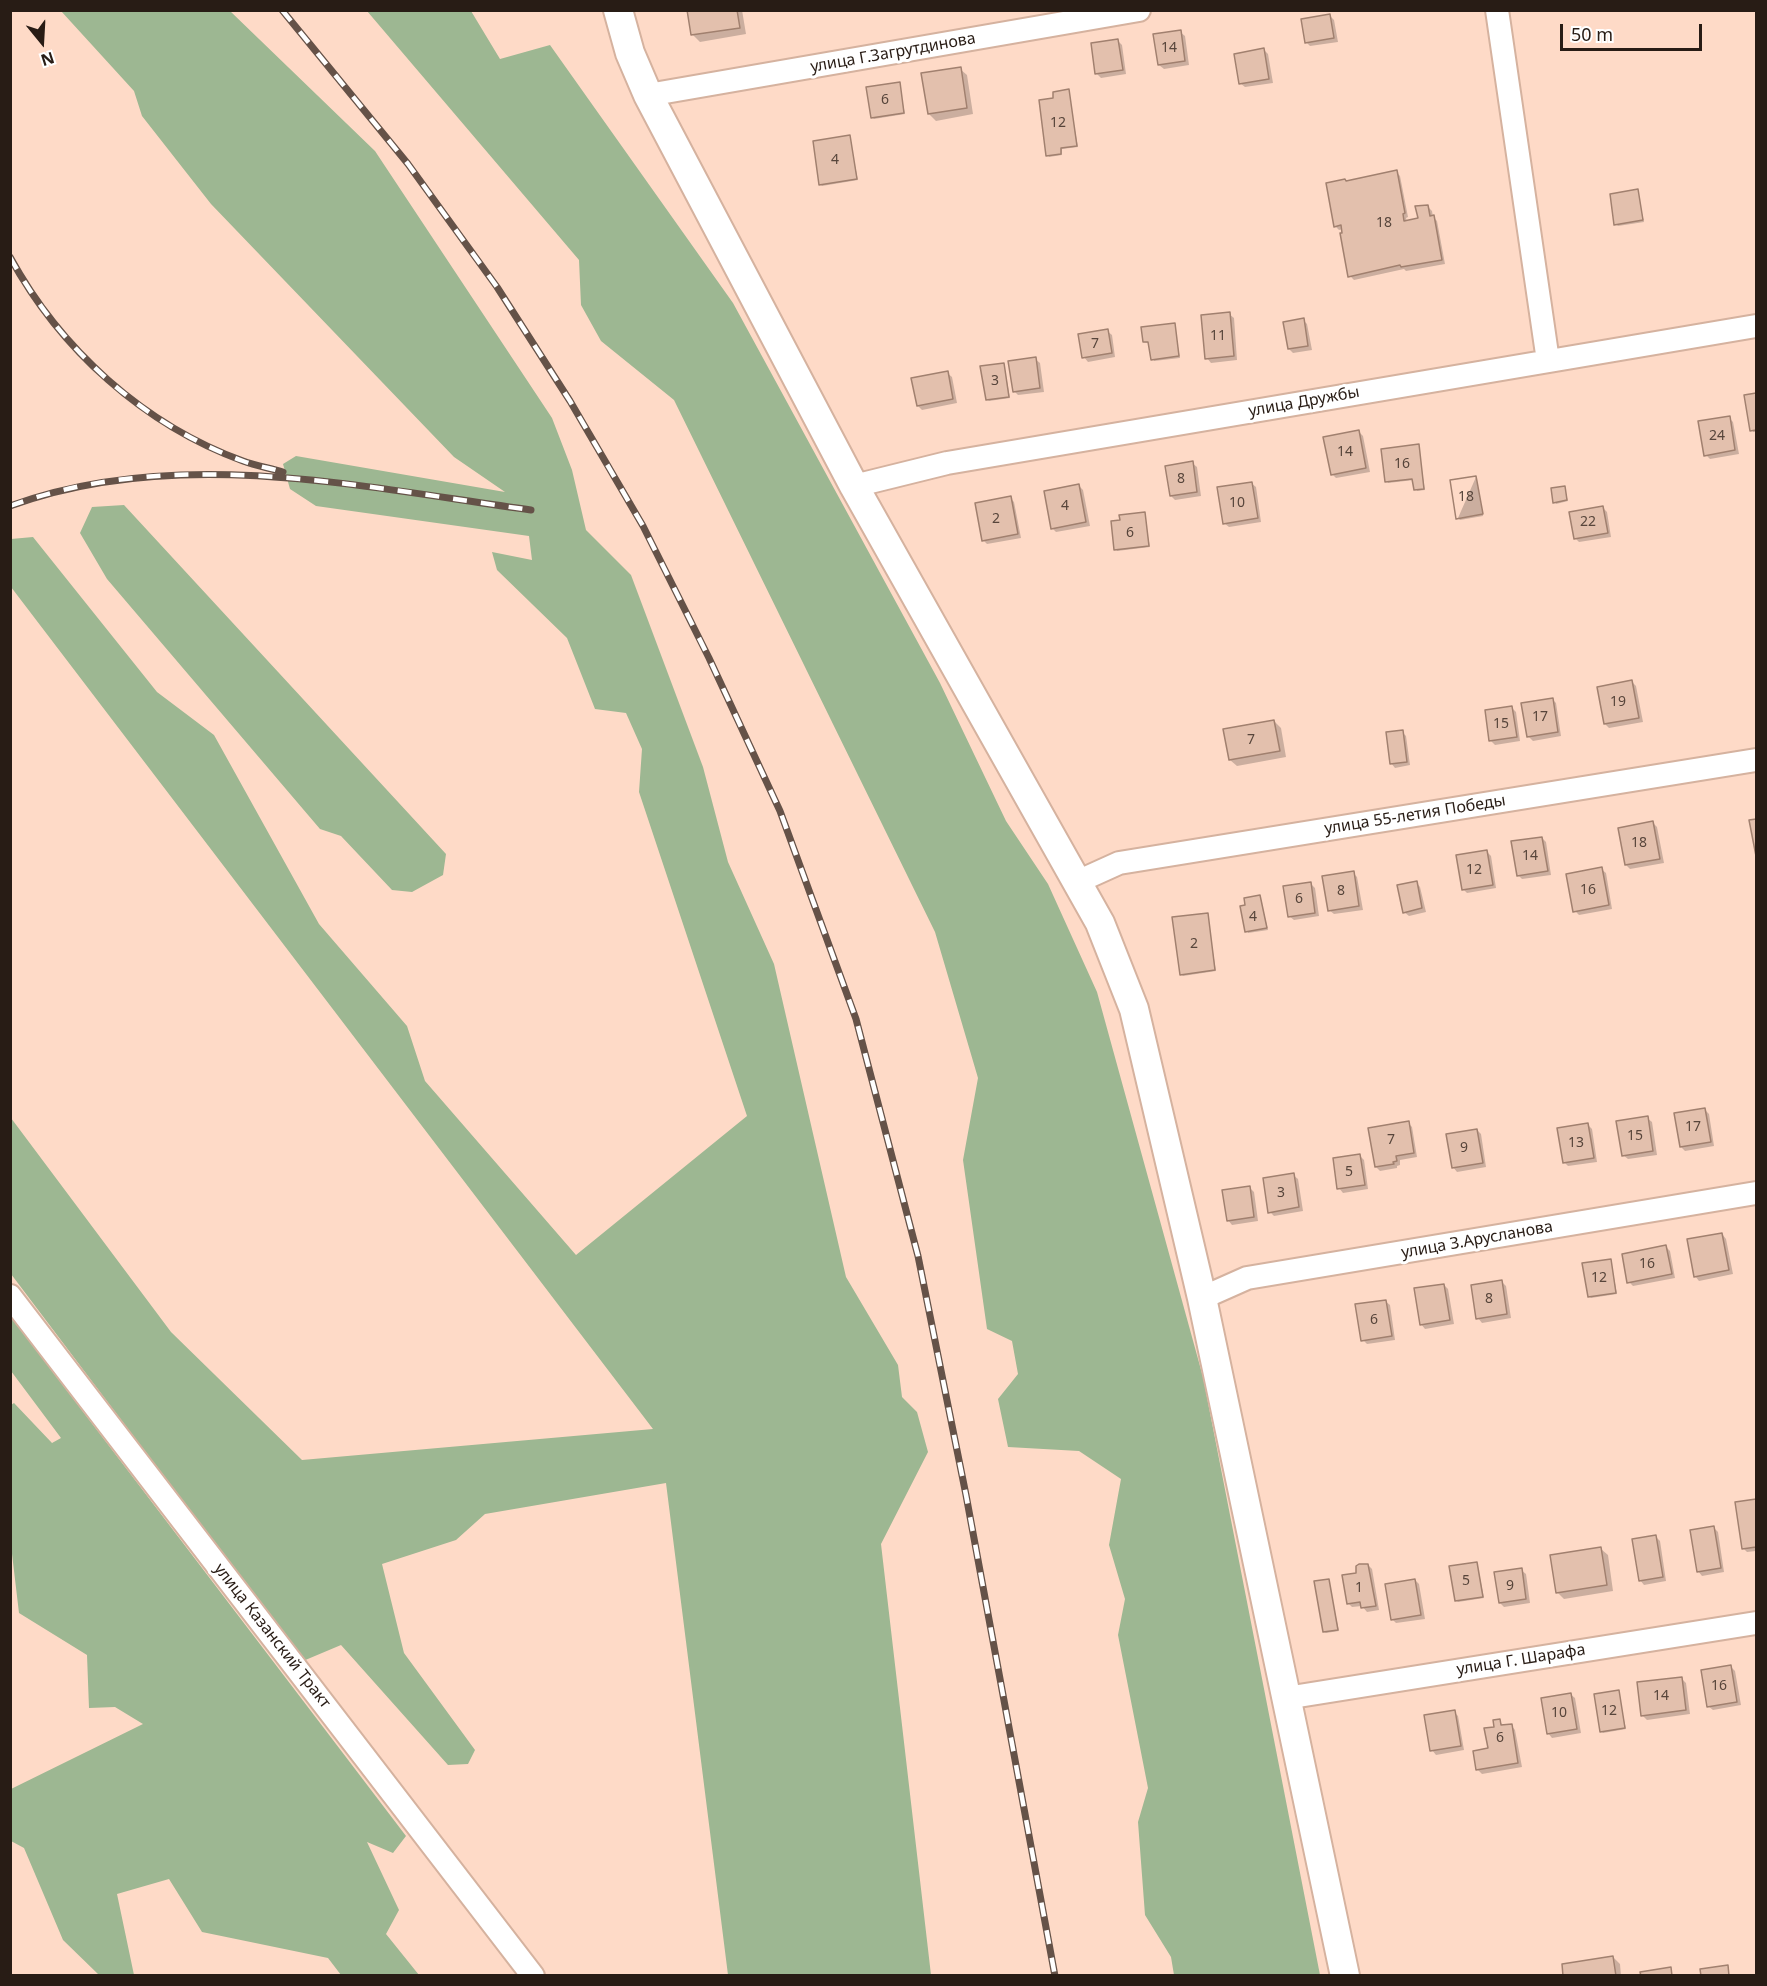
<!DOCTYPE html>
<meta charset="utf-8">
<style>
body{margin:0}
#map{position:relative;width:1767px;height:1986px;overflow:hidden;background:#fedac7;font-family:"Noto Sans",sans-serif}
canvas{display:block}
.frame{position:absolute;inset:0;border:12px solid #281c15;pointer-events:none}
.north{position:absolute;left:12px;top:12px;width:60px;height:60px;-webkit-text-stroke:4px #fff;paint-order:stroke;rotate:162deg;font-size:16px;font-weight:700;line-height:24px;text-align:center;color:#281c15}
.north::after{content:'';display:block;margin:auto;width:21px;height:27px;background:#281c15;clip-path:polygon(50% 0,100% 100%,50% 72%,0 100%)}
.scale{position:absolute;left:1560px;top:24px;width:142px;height:27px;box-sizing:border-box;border:3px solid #281c15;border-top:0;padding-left:8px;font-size:18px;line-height:21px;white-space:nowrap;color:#281c15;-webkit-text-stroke:4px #fff;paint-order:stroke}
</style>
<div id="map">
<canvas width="1767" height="1986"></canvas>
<div class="frame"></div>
<div class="north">N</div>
<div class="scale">50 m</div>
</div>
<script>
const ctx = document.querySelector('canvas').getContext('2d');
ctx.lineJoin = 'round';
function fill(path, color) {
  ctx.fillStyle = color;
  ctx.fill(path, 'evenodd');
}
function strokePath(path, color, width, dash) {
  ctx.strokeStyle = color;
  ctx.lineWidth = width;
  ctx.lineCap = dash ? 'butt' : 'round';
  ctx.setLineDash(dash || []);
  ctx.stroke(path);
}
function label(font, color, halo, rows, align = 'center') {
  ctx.font = font + ' "Noto Sans",sans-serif';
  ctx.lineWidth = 6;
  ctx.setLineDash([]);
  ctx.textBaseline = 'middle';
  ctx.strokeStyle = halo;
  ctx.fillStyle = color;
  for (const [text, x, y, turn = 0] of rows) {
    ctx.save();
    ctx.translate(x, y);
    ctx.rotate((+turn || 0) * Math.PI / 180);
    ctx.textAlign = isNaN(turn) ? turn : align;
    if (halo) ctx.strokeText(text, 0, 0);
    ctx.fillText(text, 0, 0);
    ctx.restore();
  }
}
const forest = new Path2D(`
 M61,11H230L375,151L552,418L572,470L586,530L631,575L703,767L728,862L774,964L846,1277L898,1365L902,1397L917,1412L928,1452L881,1544L931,1975H728L666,1483L485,1514L456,1540L382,1564L404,1653L475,1750L468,1764L448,1765L341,1645L303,1661L11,1274V1118L171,1332L302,1460L653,1429L11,587V539L33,537L157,692L214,735L319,924L407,1026L425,1081L576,1255L747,1116L639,792L642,749L626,713L595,709L567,638L497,570L492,552L532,560L529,536L316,506L290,489L283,464L296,456L505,492L454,457L211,204L142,116L134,91Z
 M367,11H471L500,59L550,45L733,303L940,683L1006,821L1048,884L1097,992L1203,1377L1320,1975H1174L1171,1957L1145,1915L1138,1822L1148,1788L1118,1635L1125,1599L1109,1545L1121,1479L1079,1451L1008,1447L998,1399L1018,1374L1012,1341L987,1329L963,1160L978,1078L935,932L674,400L601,341L581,305L579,260Z
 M124,505L446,854L443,875L412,892L392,890L341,836L320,829L107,579L80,533L92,507Z
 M11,1317L406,1836L393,1853L367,1842L399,1910L386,1934L419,1975H341L328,1958L202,1932L169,1879L117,1894L134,1975H99L63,1940L24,1848L11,1841V1789L143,1724L115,1707L89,1708L87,1655L19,1613L10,1537L11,1405L14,1403L52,1443L61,1438L11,1371Z`);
const shadow = new Path2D(`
 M689,10H742L746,34L700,42L693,35Z
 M1330,16L1334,20L1338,42L1310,46L1306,42Z
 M1180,32L1185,36L1189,65L1164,69L1159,65Z
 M1118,41L1122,45L1126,74L1101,78L1097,74Z
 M1264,50L1268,54L1273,83L1245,87L1240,83Z
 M960,69L967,75L973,114L936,121L929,114Z
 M899,83L905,114L874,119L872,117Z
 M1068,91L1078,147L1062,149V155L1049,157L1048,155Z
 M849,137L858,180L822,186L820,184Z
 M1396,172L1400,176L1408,217L1406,218L1407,222L1419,219L1428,207L1432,211L1433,217L1437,221L1445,264L1406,271L1404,269L1354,280L1350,276L1343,229L1339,230L1335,226L1347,183Z
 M1637,191L1644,222L1618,226L1616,224Z
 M1229,314L1234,318L1237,360L1211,363L1207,358Z
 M1303,320L1307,324L1312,350L1293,353L1289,349Z
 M1174,324L1180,358L1154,361L1150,343L1144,342Z
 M1107,331L1112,335L1115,357L1088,362L1084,357Z
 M1035,359L1040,363L1044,392L1018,395L1014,391Z
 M1004,364L1010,398L989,401L987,399Z
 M947,373L952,377L957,403L922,410L918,406Z
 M1756,394V432H1753L1746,396Z
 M1729,418L1733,422L1739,454L1710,459L1706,455Z
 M1359,432L1363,436L1370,472L1336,478L1332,474Z
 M1418,446L1425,490L1417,491L1414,480L1388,483L1387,481Z
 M1192,463L1197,467L1201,496L1175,500L1171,496Z
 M1476,477L1483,516L1460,520L1458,518Z
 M1251,483L1256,487L1261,522L1229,527L1224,523Z
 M1079,486L1083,490L1090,526L1056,532L1052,528Z
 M1564,487L1568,501L1556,504L1555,502Z
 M1010,498L1014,502L1021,538L987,544L983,540Z
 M1603,508L1607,512L1611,537L1579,542L1575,538Z
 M1144,514L1150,547L1117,551L1116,549Z
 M1632,682L1636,686L1643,722L1609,728L1605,724Z
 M1552,699L1556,703L1561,736L1533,741L1528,736Z
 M1512,708L1516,712L1520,741L1495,745L1491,741L1486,712Z
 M1274,721L1281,728L1286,757L1237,766L1230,760Z
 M1402,732L1406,736L1410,765L1395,768L1391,763Z
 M1653,823L1657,827L1664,863L1630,869L1626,865Z
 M1542,838L1546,842L1551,875L1522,879L1518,875Z
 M1487,852L1491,856L1496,888L1467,893L1463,889Z
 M1601,869L1606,873L1612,909L1579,915L1575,911Z
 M1353,873L1357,877L1363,910L1334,914L1329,910Z
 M1416,882L1420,887L1426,912L1409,916L1404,912Z
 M1310,883L1315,888L1319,916L1294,920L1289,916Z
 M1260,896L1268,930L1248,933L1241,907Z
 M1207,914L1216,971L1183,976L1181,974Z
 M1705,1110L1709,1114L1714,1146L1685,1151L1681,1147Z
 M1647,1118L1652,1122L1657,1155L1628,1159L1623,1155Z
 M1408,1123L1412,1127L1417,1157L1400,1160V1165L1397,1166V1168L1380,1171L1376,1167Z
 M1588,1125L1592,1129L1597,1162L1568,1166L1564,1162Z
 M1477,1130L1481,1134L1486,1167L1457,1172L1453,1167Z
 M1360,1156L1364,1160L1368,1189L1343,1193L1339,1188Z
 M1293,1175L1298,1179L1303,1211L1274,1216L1270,1212Z
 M1249,1187L1254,1192L1258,1221L1232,1225L1228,1220Z
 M1722,1234L1726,1239L1733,1274L1699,1281L1695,1276Z
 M1666,1247L1670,1251L1675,1278L1633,1286L1629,1282Z
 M1611,1261L1617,1294L1591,1298L1589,1296Z
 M1501,1281L1506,1286L1511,1318L1482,1323L1478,1318Z
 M1444,1285L1448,1289L1454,1324L1425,1329L1421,1324Z
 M1385,1301L1390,1305L1395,1340L1367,1344L1363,1340Z
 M1756,1501V1551L1747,1552L1743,1548L1737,1503Z
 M1714,1528L1718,1532L1724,1572L1702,1576L1698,1571Z
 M1656,1537L1660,1541L1666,1581L1644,1585L1640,1580Z
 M1601,1549L1608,1555L1613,1591L1564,1599L1557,1592Z
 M1477,1563L1484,1598L1458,1602L1457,1601Z
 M1368,1565L1372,1569L1379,1610L1367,1612L1362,1606L1352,1607L1348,1603L1358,1574Z
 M1521,1570L1526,1574L1530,1603L1504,1607L1500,1603Z
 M1328,1580L1339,1631L1326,1633L1324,1632Z
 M1415,1580L1419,1584L1425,1619L1396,1623L1392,1619Z
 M1731,1667L1735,1671L1741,1705L1713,1710L1708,1706Z
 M1681,1678L1686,1683L1690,1714L1647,1720L1642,1715Z
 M1618,1692L1626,1729L1603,1733L1601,1731Z
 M1570,1694L1575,1698L1581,1733L1552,1738L1548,1733Z
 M1454,1712L1458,1716L1464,1750L1436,1755L1432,1750Z
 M1499,1720L1504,1727L1511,1725L1515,1730L1522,1767L1482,1774L1478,1770L1475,1752L1490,1749Z
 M1613,1957L1620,1964L1621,1976H1565Z`);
const building = new Path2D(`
 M687,10H737L740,28L691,35Z
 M1330,14L1334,38L1305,43L1301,19Z
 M1181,30L1185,61L1158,65L1153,34Z
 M1118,39L1123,70L1095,74L1091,43Z
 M1264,48L1269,79L1239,84L1234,54Z
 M961,67L967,108L928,114L921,73Z
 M900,82L904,113L871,118L866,87Z
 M1069,89L1077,146L1061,148V154L1046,156L1039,100L1053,98V92Z
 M850,135L857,179L819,185L813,141Z
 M1397,170L1405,213L1403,214L1404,221L1418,218L1415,206L1428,205L1430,216L1434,215L1442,260L1401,267L1400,265L1348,277L1340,233H1342L1341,225L1334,227L1326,183L1345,179L1346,181Z
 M1638,189L1643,220L1614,225L1610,194Z
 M1230,312L1234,356L1205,359L1201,315Z
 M1304,318L1308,346L1288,349L1283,322Z
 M1175,323L1179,356L1151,360L1148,342H1143L1141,327Z
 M1108,329L1112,353L1082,358L1078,334Z
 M1036,357L1040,388L1013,392L1008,361Z
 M1004,363L1009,397L986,400L980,366Z
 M948,371L953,399L917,406L911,378Z
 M1756,393V430L1750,431L1744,395Z
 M1730,416L1735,450L1704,456L1698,421Z
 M1359,430L1366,468L1331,475L1323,437Z
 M1419,444L1424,489L1414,490L1412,479L1385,482L1381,449Z
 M1193,461L1197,492L1170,496L1165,466Z
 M1476,476L1483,514L1456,519L1450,480Z
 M1476,476L1483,514L1456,519L1450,480Z
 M1252,482L1258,518L1223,524L1217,487Z
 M1079,484L1086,522L1051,529L1044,491Z
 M1565,486L1567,500L1553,503L1551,488Z
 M1011,496L1018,534L982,541L975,503Z
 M1603,506L1608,533L1574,539L1569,512Z
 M1145,512L1149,546L1114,550L1111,521L1120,520L1119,515Z
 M1632,680L1639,718L1604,724L1597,687Z
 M1553,698L1558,732L1527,737L1521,703Z
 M1512,706L1517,737L1489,741L1485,710Z
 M1274,720L1280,751L1229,760L1223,729Z
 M1403,730L1407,762L1390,764L1386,732Z
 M1756,819V856L1749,820Z
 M1653,821L1660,859L1625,865L1618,828Z
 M1542,837L1548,871L1517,876L1511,841Z
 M1487,850L1493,885L1462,890L1456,855Z
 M1602,867L1609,905L1573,912L1566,874Z
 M1354,871L1359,906L1328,911L1322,876Z
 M1417,881L1422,908L1403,913L1397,885Z
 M1311,882L1315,913L1288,917L1283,886Z
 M1260,895L1267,928L1245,932L1240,906L1245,905L1244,898Z
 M1208,913L1215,970L1180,975L1172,917Z
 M1705,1108L1711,1142L1680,1147L1674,1113Z
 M1648,1116L1653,1151L1622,1156L1616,1121Z
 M1409,1121L1414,1153L1396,1156L1397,1161L1393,1162L1394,1164L1375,1167L1368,1128Z
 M1588,1123L1594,1158L1563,1163L1557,1128Z
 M1477,1129L1483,1163L1452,1168L1446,1134Z
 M1360,1154L1365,1185L1337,1189L1333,1158Z
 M1294,1173L1299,1207L1268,1213L1263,1178Z
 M1250,1186L1254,1217L1227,1221L1222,1190Z
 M1722,1233L1729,1270L1694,1277L1687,1239Z
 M1666,1245L1672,1274L1627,1283L1622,1254Z
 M1611,1259L1616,1293L1588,1297L1582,1263Z
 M1502,1280L1507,1314L1476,1319L1471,1285Z
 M1444,1284L1450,1320L1420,1325L1414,1288Z
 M1386,1300L1392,1336L1361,1341L1355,1304Z
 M1756,1499V1547L1742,1549L1735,1502Z
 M1714,1526L1721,1568L1697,1572L1690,1530Z
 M1656,1535L1663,1577L1639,1581L1632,1539Z
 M1601,1547L1607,1585L1556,1593L1550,1555Z
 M1477,1562L1483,1597L1455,1601L1449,1566Z
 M1359,1564H1368L1376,1606L1361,1608L1360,1602L1347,1604L1342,1575L1356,1573V1566Z
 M1522,1568L1526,1599L1499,1603L1494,1572Z
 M1329,1579L1338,1630L1323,1632L1314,1581Z
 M1415,1579L1421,1615L1391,1620L1385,1584Z
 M1731,1665L1737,1702L1707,1707L1701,1670Z
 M1682,1677L1686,1710L1641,1716L1637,1682Z
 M1619,1690L1625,1728L1600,1732L1594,1694Z
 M1571,1693L1577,1729L1547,1734L1541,1698Z
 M1455,1710L1461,1746L1430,1751L1424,1715Z
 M1500,1719L1501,1725L1512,1724L1518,1763L1476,1770L1473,1751L1488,1748L1484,1728L1494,1727L1493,1720Z
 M1613,1956L1616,1976H1563L1562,1964Z
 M1728,1965L1729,1976H1701L1700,1969Z
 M1671,1967L1672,1976H1641L1640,1972Z`);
const minor = new Path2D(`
 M1497,10L1548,361
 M648,95L1139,10
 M854,486L947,463L1756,326
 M1077,882L1119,863L1756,760
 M10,1296L533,1976
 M1202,1298L1247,1278L1756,1193
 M1286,1698L1756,1623`);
const tertiary = new Path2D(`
 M618,10L630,53L648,95L854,486L1100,923L1134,1009L1202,1298L1345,1976`);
const rail = new Path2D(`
 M282,10L408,164L497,287L570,401L643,526L709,658L780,811L856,1019L918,1256L966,1495L1055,1976
 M10,257C60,349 144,425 243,461C256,466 270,468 283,472
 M10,506C176,445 361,487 531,510`);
const numberNames = [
 ["14",1169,48],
 ["6",885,100],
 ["12",1058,123],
 ["4",835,160],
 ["18",1384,223],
 ["11",1218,336],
 ["7",1095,344],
 ["3",995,381],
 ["24",1717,436],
 ["14",1345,452],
 ["16",1402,464],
 ["8",1181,479],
 ["18",1466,497],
 ["10",1237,503],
 ["4",1065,506],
 ["2",996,519],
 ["22",1588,522],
 ["6",1130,533],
 ["19",1618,702],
 ["17",1540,717],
 ["15",1501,724],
 ["7",1251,740],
 ["18",1639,843],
 ["14",1530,856],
 ["12",1474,870],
 ["16",1588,890],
 ["8",1341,891],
 ["6",1299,899],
 ["4",1253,917],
 ["2",1194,944],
 ["17",1693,1127],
 ["15",1635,1136],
 ["7",1391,1140],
 ["13",1576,1143],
 ["9",1464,1148],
 ["5",1349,1172],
 ["3",1281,1193],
 ["16",1647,1264],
 ["12",1599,1278],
 ["8",1489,1299],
 ["6",1374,1320],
 ["5",1466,1581],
 ["9",1510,1586],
 ["1",1359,1588],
 ["16",1719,1686],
 ["14",1661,1696],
 ["12",1609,1711],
 ["10",1559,1713],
 ["6",1500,1738]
];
const streetNames = [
 ["улица Г.Загрутдинова",893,53,-10],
 ["улица Дружбы",1304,402,-10],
 ["улица 55-летия Победы",1415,815,-9],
 ["улица З.Арусланова",1477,1240,-10],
 ["улица Казанский Тракт",272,1636,52],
 ["улица Г. Шарафа",1521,1660,-9]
];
fill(forest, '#9db792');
fill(shadow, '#0003');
fill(building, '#e3c0ad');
strokePath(building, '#a1806f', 1.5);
strokePath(minor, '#d5b29f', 26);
strokePath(tertiary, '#d5b29f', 32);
strokePath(minor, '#fff', 22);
strokePath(tertiary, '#fff', 28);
strokePath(rail, '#655248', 7);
strokePath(rail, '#fff', 4.5, [14]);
label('14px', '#57453b', null, numberNames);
label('16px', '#281c15', '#fff', streetNames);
</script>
